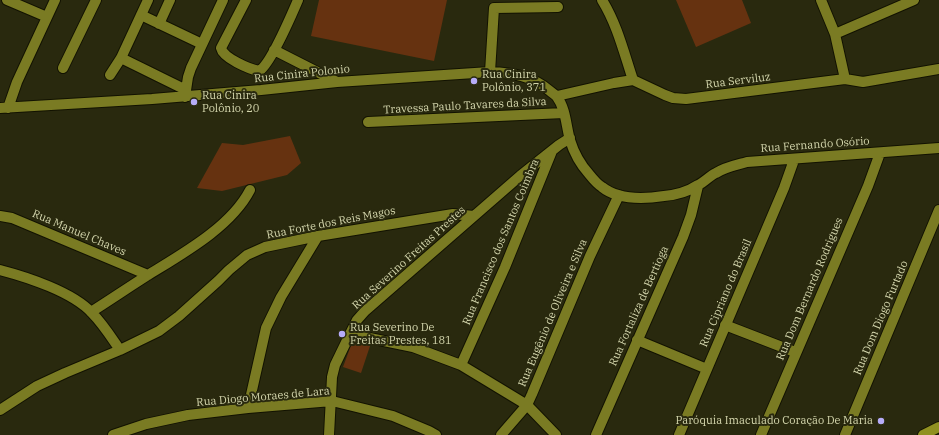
<!DOCTYPE html>
<meta charset="utf-8">
<style>
body{margin:0}
canvas{display:block;background:#29290e}
</style>
<canvas width="939" height="435"></canvas>
<script>
const ctx = document.querySelector('canvas').getContext('2d');
ctx.lineJoin = 'round';
function fill(path, color) {
  ctx.fillStyle = color;
  ctx.fill(path, 'evenodd');
}
function strokePath(path, color, width, dash) {
  ctx.strokeStyle = color;
  ctx.lineWidth = width;
  ctx.lineCap = dash ? 'butt' : 'round';
  ctx.setLineDash(dash || []);
  ctx.stroke(path);
}
function label(font, color, halo, rows, align = 'center') {
  ctx.font = font + ' "IBM Plex Serif",serif';
  ctx.lineWidth = 4;
  ctx.setLineDash([]);
  ctx.textBaseline = 'middle';
  ctx.strokeStyle = halo;
  ctx.fillStyle = color;
  for (const [text, x, y, turn = 0] of rows) {
    ctx.save();
    ctx.translate(x, y);
    ctx.rotate((+turn || 0) * Math.PI / 180);
    ctx.textAlign = isNaN(turn) ? turn : align;
    if (halo) ctx.strokeText(text, 0, 0);
    ctx.fillText(text, 0, 0);
    ctx.restore();
  }
}
const green = new Path2D(`
 M319,0H447L434,61L311,36Z
 M676,0H742L751,23L696,47Z
 M290,136L301,163L287,175L222,191L197,188L222,143L243,145Z
 M353,340L370,346L361,373L343,367Z`);
const minor = new Path2D(`
 M7,0L47,17
 M246,0L221,48C223,58 249,69 259,71C270,65 292,14 298,0
 M602,0C617,24 624,53 633,80
 M821,0L835,34L845,79
 M141,15L202,44
 M159,24L170,0
 M835,34L914,0
 M274,50L337,82
 M121,58L186,90
 M63,68L96,0
 M490,72L494,8L558,7
 M110,75L121,58L148,0
 M557,96L614,83L633,80L665,95L673,98L686,99L845,79L863,82L939,69
 M185,97L188,77L191,68L223,0
 M0,108L152,99L261,90L337,82L490,72C512,73 533,76 550,91C552,93 555,94 557,97C566,109 566,126 570,140C574,153 580,164 589,174C593,179 597,184 602,187C618,200 644,199 664,196C675,195 689,191 698,185C705,182 709,176 716,173C725,167 736,165 747,162L939,148
 M8,108L17,82L55,0
 M368,122L564,113
 M0,216L12,218L148,275
 M0,270C27,277 73,292 92,313C103,324 111,337 120,350
 M91,312C110,300 129,287 148,275C182,254 231,227 250,190
 M725,325L795,352
 M350,334L413,347L461,365L527,405L556,435
 M637,340L707,369
 M461,365L505,267L552,151
 M248,408L266,328L281,297L318,236
 M0,410L37,386L65,373L120,350L159,331L179,316L218,281L229,270L247,255L265,247L318,236L453,214L474,216
 M113,435L146,424L188,415L248,408L332,401L393,416L429,431L436,435
 M329,435L332,377L335,365L350,334L357,320L365,311L520,176L559,145L570,138
 M501,435L527,405L532,394L590,256L619,195
 M596,435L683,237L691,215L698,186
 M679,435L784,188L794,160
 M761,435L868,186L880,153
 M845,435L939,210`);
const major = new Path2D(`
 M923,435L939,427`);
const markers = [
 [474,81,4,"#b6acf8"],
 [194,102,4,"#b6acf8"],
 [342,334,4,"#b6acf8"],
 [881,421,4,"#b6acf8"]
];
const streetNames = [
 ["Rua Cinira Polonio",302,74,-6],
 ["Rua Serviluz",738,81,-7],
 ["Travessa Paulo Tavares da Silva",465,106,-3],
 ["Rua Fernando Osório",815,145,-4],
 ["Rua Forte dos Reis Magos",331,223,-11],
 ["Rua Manuel Chaves",79,233,23],
 ["Rua Francisco dos Santos Coimbra",501,242,-67],
 ["Rua Severino Freitas Prestes",409,258,-42],
 ["Rua Dom Bernardo Rodrigues",810,289,-67],
 ["Rua Cipriano do Brasil",726,293,-67],
 ["Rua Fortaliza de Bertioga",639,306,-66],
 ["Rua Eugênio de Oliveira e Silva",553,313,-67],
 ["Rua Dom Diogo Furtado",881,318,-67],
 ["Rua Diogo Moraes de Lara",263,397,-5]
];
const poiNames = [
 ["Rua Cinira",482,75],
 ["Polônio, 371",482,88],
 ["Rua Cinira",202,96],
 ["Polônio, 20",202,109],
 ["Rua Severino De",350,328],
 ["Freitas Prestes, 181",350,341],
 ["Paróquia Imaculado Coração De Maria",873,421,"right"]
];
fill(green, '#663210');
strokePath(minor, '#121200', 12);
strokePath(major, '#121200', 12);
strokePath(minor, '#7a7b23', 10);
strokePath(major, '#909121', 10);
for (const [x, y, r, color] of markers) {
  const dot = new Path2D();
  dot.arc(x, y, r, 0, 2 * Math.PI);
  ctx.fillStyle = color;
  ctx.fill(dot);
  strokePath(dot, '#29290e', 1.5);
}
label('11px', '#d4d6ad', '#29290e', streetNames);
label('11px', '#d4d6ad', '#29290e', poiNames, 'left');
</script>
